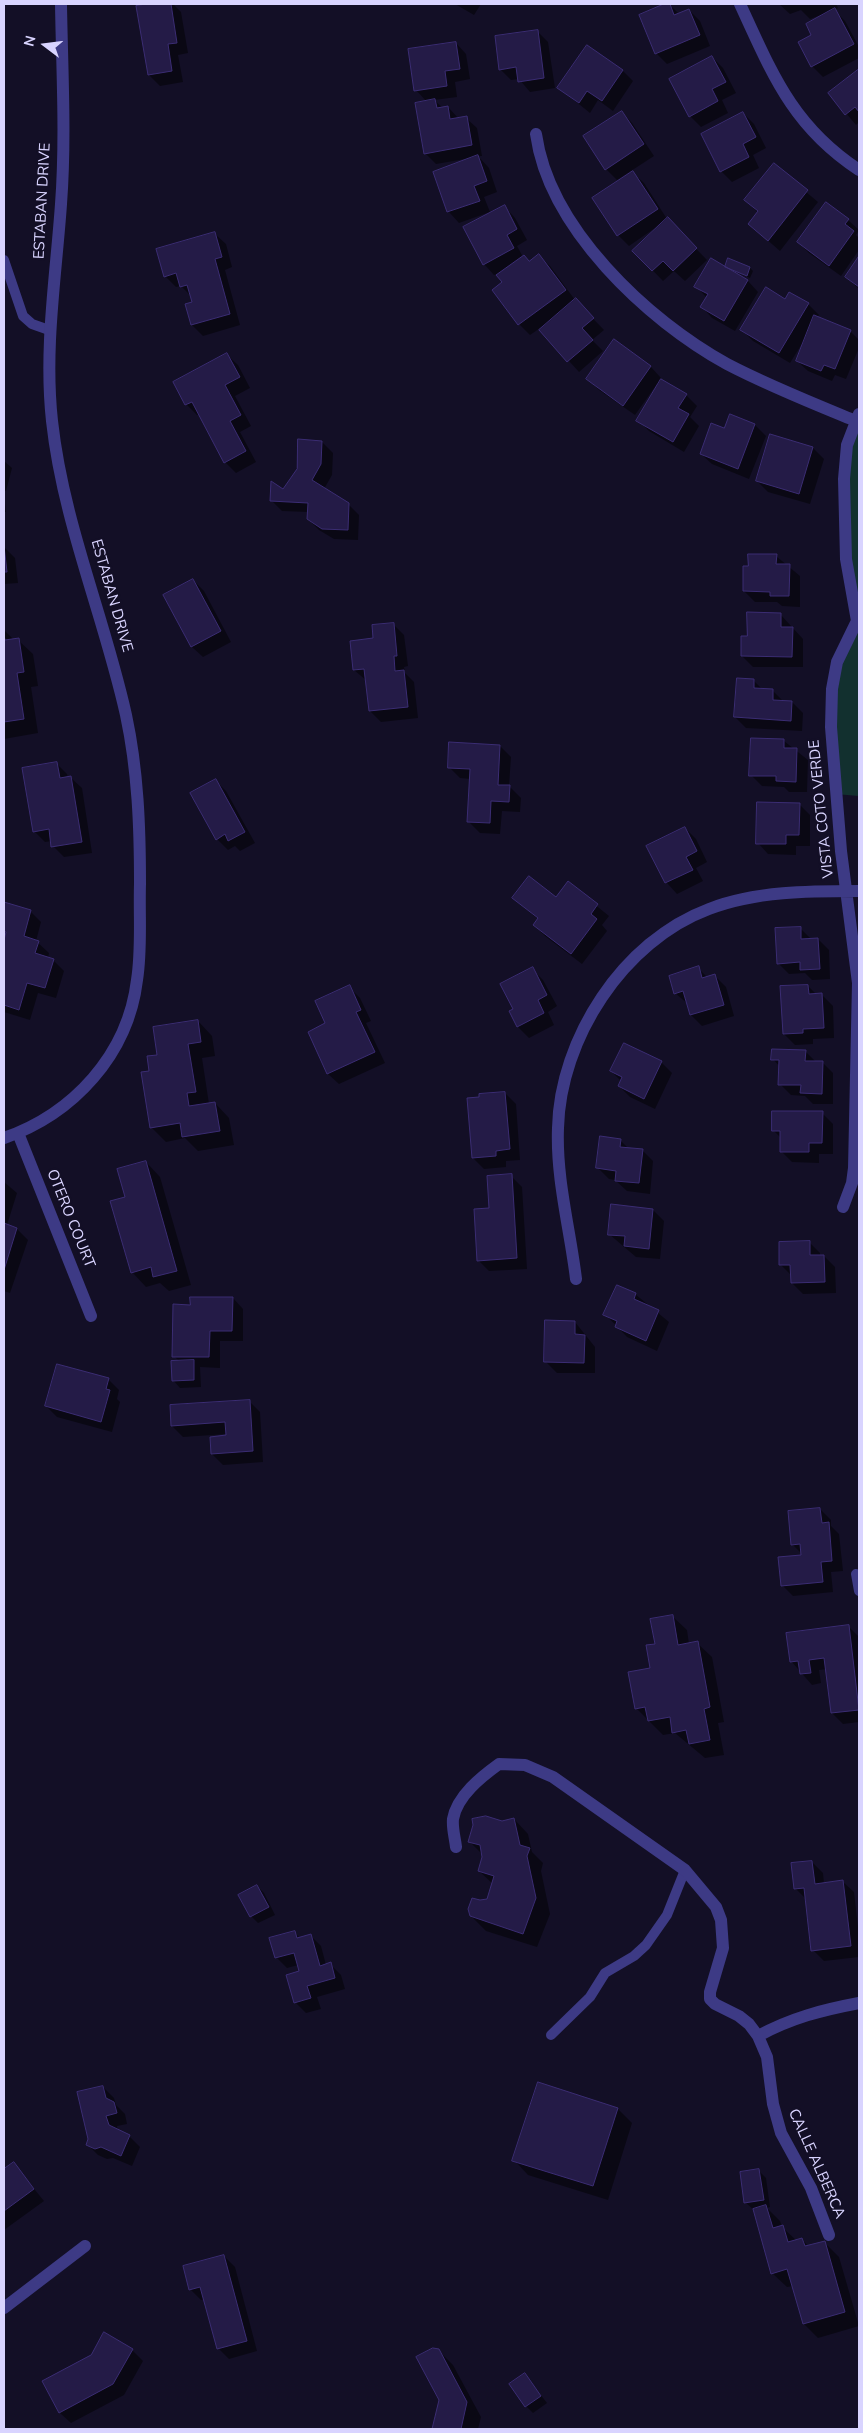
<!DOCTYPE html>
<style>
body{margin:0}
#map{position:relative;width:863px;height:2433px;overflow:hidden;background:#130f26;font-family:"Nunito Sans",sans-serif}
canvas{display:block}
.frame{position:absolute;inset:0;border:5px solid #d9d4ff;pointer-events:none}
.north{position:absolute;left:20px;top:20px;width:50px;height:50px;-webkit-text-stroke:4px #130f26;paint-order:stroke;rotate:285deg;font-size:14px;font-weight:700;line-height:20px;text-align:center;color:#d9d4ff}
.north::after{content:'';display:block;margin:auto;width:18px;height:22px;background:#d9d4ff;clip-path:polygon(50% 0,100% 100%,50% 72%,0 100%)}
</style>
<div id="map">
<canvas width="863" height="2433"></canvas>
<div class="frame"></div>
<div class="north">N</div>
</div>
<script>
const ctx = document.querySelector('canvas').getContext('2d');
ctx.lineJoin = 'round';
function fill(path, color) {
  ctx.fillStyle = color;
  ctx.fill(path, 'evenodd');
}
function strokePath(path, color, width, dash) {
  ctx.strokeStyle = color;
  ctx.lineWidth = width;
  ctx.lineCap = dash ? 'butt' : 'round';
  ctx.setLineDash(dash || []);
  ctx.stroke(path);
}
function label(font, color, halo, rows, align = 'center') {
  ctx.font = font + ' "Nunito Sans",sans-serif';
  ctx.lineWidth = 4.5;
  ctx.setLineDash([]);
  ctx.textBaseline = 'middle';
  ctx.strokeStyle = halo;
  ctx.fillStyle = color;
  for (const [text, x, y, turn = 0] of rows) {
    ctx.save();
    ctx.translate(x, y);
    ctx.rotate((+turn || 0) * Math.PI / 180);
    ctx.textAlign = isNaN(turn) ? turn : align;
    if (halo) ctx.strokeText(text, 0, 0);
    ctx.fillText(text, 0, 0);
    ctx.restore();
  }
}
const green = new Path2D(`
 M859,414V796L835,794L832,688L857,621L844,479Z`);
const shadow = new Path2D(`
 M153,4H173L181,12L188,53L178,55L183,82L160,86L149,75L137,7Z
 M455,4H481L474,15Z
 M669,4L679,14L689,10L700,21L710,46L667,64L656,53L640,16Z
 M779,4H836L838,8L834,10L845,21L859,47V58L823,77L812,66L813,35L821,15L810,19L801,10L790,14Z
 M537,31L548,42L555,88L530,92L519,79L511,80L500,69Z
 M456,43L466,54L470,79L455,82L457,97L434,100L443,108L448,107L459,119L466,118L477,128L482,156H478L489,168L497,192L484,197L490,212L459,223L449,212L435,172L471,158L436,164L425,153L427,102L416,90Z
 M712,57L723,68L736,93L722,100L728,113L701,127L690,116Z
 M859,70V122L856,125L830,94Z
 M623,71L633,81L613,111L598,100L590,113L559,88Z
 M622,112L632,123L654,156L617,180L606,169Z
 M743,113L754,124L766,148L753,155L759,168L732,182L721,171Z
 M774,165L818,202L780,251L749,224L758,213L746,200Z
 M633,173L644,183L667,219L707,260L685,281L674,271L663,281L634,251L655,228L629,246L618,235Z
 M505,207L515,218L527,240L517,246L523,257L530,262L539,256L550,266L575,300L604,330L592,340L603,351L579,372L541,330L547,325L546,324L530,335L519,324L494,290L503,282L497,274L494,275L484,264Z
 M848,220L859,230L856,235L859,238V250L841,276L809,253L798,242Z
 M215,234L226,244L232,267L225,270L240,325L203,336L192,325V297L181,286L176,287L165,276Z
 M859,259V289L847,277Z
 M726,268H750L753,271L750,278L735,271L734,273L748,281L758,292L735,331L712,318L702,307L707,298L696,286Z
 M786,301L808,304L819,315L817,318L850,331L859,340V348L846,379L835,375L832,381L808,371L797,361L803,342L790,363L753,341L742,330Z
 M614,341L651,367L661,378L660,380L686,395L697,406L690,417L699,426L684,452L649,431L638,420L659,385L657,384L635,415L599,390L588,379Z
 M227,355L238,365L250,388L235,396L251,426L240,432L256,462L236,473L225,462L200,414L197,415L186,404Z
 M755,425L766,436L749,479L712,464L701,454L725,430Z
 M322,442L333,453L332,475L324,489L348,504L359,515L358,540L334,539L319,530L308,519V512L282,511L271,500L284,490Z
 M813,448L824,459L810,504L768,492L757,481Z
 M4,461L12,468L6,491L4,490Z
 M4,496L6,512H4Z
 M4,547L15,558L18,583L4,584Z
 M776,556L800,576V607L782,606L777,602H755L744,591L749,567Z
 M193,580L204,591L231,642L203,657L192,647L165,596Z
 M780,614L803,639V667H753L742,656Z
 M393,624L404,635L408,666L404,667L405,673L414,682L418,718L381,722L370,711L367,681L354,670L351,642L375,639Z
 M4,630L14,640H18L33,654L38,686L31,687L38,733L4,739Z
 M754,681L763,690L773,691L784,702H792L803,713L802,731L746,728L735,717Z
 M784,741L808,760L807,792H789L784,787L762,786L751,775Z
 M500,746L511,757L509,786L521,798L520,812L502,811L500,834L480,833L469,822L471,779L460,778L449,767Z
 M56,763L67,774L68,778H71L82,788L92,853L64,857L53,846L52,841L45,842L34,831Z
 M215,780L226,791L255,843L240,851L235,846L228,850L217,839Z
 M799,804L810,815V846H796V855L768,854L758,843Z
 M685,828L696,839L707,862L696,868L703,881L677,894L667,883L648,847Z
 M568,883L609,916L602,925L607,931L582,964L545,936L534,925L539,920L513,898L556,899Z
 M4,904L30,911L41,922L36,941L49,953L48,958L53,960L64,971L56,998L38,993L30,1020L4,1012L5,938Z
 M800,928L811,939H818L829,950L830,979L812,980L805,973L789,974L778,963Z
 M698,968L708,978L715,976L726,987L734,1016L702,1026L691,1015L688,1004L675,993Z
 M532,969L543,980L557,1006L548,1012L554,1025L529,1038L518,1027L511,1011L514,1009Z
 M808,986L817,995H822L833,1006L834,1038L813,1039V1044L795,1045L784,1034Z
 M349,987L360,998L371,1021L366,1023L385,1063L339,1084L328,1074L309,1032L327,1024Z
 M198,1021L212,1036L215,1056L202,1058L209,1104L215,1103L229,1118L234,1145L198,1151L185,1138L166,1142L151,1127V1072Z
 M805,1051L816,1062H822L833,1073V1104H813L805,1096L791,1095L780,1084V1067L773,1059Z
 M661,1062L672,1073L655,1109L630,1097L619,1086L621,1081L611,1071Z
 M505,1093L516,1104L520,1160L506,1161V1167L484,1169L473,1158Z
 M822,1113L833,1124V1154H819V1163L792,1162L781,1151V1138L773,1130Z
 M620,1140L629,1149L642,1150L653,1161L650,1194L627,1191L615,1180L609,1179L598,1168Z
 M146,1162L160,1177L191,1285L169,1291L160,1283L146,1287L132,1272L127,1197Z
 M511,1176L522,1187L527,1269L489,1271L478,1260L490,1209Z
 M4,1182L17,1193L7,1225L17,1229L28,1240L10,1293L4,1291Z
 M653,1210L664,1221L660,1259L636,1257L609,1234Z
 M809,1242L820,1253V1256H824L835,1267L836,1293L803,1294L792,1283V1276L781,1265Z
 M635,1294L669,1322L657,1351L627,1337L605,1314Z
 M233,1298L243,1309V1341H220V1368L200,1367L201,1387L180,1388L173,1380L180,1362L174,1356L191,1306Z
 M575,1322L595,1347V1373H557L546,1362Z
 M108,1379L119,1390L117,1399L120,1402L112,1432L57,1417L46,1406Z
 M249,1401L260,1412L263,1462L223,1465L212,1454L227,1437V1434L183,1437L172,1426Z
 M820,1509L831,1520V1526L839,1534L843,1571L831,1572L833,1592L793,1596L782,1585L804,1556L792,1544Z
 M672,1616L687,1630L689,1644L697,1643L712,1657L724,1722L718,1723L724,1755L705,1758L675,1733L663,1735L636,1708L652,1669L656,1645Z
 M849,1627L859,1637V1722L843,1724L832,1713L827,1669L819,1670L821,1683L812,1685L791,1661Z
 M514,1819L528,1834L532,1852L543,1863L541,1871L550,1914L537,1947L486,1931L471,1916L480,1902L488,1900L493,1884L479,1871L484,1856L469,1841L502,1822Z
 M812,1862L823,1873L824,1884L843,1882L854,1892L859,1936V1957L824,1961L813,1950L806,1899L795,1888Z
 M257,1886L264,1893L275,1915L258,1923L251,1916Z
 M294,1932L300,1938L310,1935L321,1946L326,1965L330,1964L341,1975L345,1989L317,1997L321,2009L306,2013L295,2002L300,1972L298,1965L287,1968L276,1957Z
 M538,2084L618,2109L632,2123L608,2200L528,2175L514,2160Z
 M103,2087L114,2098L116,2105L125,2114L127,2124L117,2126L118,2131L129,2136L140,2147L132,2166L113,2158L107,2159L98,2155L87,2144Z
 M13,2163L44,2201L4,2230V2170Z
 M759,2171L766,2178L770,2207L767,2208L780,2221L782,2227L797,2241L802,2239L809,2247L824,2242L839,2257L859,2326L818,2338L804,2324L793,2286L787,2287L772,2273L754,2210L746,2203Z
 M224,2256L235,2267L257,2351L229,2359L218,2348L205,2299L201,2300L190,2289Z
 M132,2350L143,2361L124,2395L71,2423L60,2413L44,2381Z
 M438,2350L453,2365L481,2417L478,2429H434L440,2400Z
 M525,2375L547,2403L533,2413L526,2406Z`);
const building = new Path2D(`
 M146,4H171L177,43L168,44L172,71L148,75L136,6Z
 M664,4H670L674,15L689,9L700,35L655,54L639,15Z
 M835,8L854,44L811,67L798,42L811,35L806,24Z
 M538,30L544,78L518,82L516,67L499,70L495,36Z
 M456,42L460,69L445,71L447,86L414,91L408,49Z
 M587,45L623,70L602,101L587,91L579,103L557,88Z
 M712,56L726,82L712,89L718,101L689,117L669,79Z
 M859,69V112L855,107L845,115L828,93Z
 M435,99L437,108L448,106L450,119L467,116L472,145L424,154L415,103Z
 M622,111L644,144L605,170L583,136Z
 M743,112L756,137L743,144L749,157L720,172L701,134Z
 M478,155L487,181L474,186L480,201L447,212L433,172Z
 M774,163L808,190L768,241L748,224L758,211L744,200Z
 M633,171L658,209L617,236L592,198Z
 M826,202L849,219L845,224L854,231L829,266L797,242Z
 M505,205L517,229L507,235L514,248L483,265L463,227Z
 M668,217L697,248L673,271L663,261L652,271L632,251Z
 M215,232L222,257L215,259L230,314L191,325L185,304L192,302L187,285L180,287L176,273L164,277L156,249Z
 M539,254L566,290L518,325L492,290L502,282L496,275L524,255L529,261Z
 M859,256V287L845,277Z
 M711,258L748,280L724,321L700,307L708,294L694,287Z
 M728,258L750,267L747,276L725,267Z
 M766,287L785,299L789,292L809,303L779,353L740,330Z
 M576,298L594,318L582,328L593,340L567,362L539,330Z
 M814,315L851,330L835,369L824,365L821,371L796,361Z
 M614,339L651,366L623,406L586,379Z
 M227,353L240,377L225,385L241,415L230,421L246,451L224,463L192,402L185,405L173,382Z
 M661,379L687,394L678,408L689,414L673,442L636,421Z
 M730,414L755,424L738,469L700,454L711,423L724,428Z
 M770,434L813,447L799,494L756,481Z
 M298,439L322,441L321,464L312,480L349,503L348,530L322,529L307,519L308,503L270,501L271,481L283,489L297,469Z
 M4,546L7,572H4Z
 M748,554H777L776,564H790L789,596H770V592L743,591V566H748Z
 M193,579L221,631L191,647L163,595Z
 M747,612L781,613V627H793L792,657L741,656V636H747Z
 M394,623L397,656H394L395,671L404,670L408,707L369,711L364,669L353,670L350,641L373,638L372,625Z
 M4,635L5,640L19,638L24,672L17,673L24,719L4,722Z
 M737,678L754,679V688L773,689V700L792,701L791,721L734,717Z
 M751,738L784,739V748H797L796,782L776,781V776H749Z
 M449,742L500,745L498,785H510L509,802L491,801L490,823L467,822L470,769L448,768Z
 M57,762L60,778L71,776L82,842L51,847L49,829L33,832L22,768Z
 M216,779L245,832L228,841L225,834L216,840L190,793Z
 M757,802L800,803L799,835H786V844H756Z
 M685,827L697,851L686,857L693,870L665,883L646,846Z
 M529,876L556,897L568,881L598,904L591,914L597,919L571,954L533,925L538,918L512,898Z
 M4,902L31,910L24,936L39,941L35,953L54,959L45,988L27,983L19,1010L4,1005V940L6,932L4,931Z
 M801,927V939L818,938L820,969L800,970V962L777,964L775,928Z
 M699,966L702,978L715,974L724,1005L690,1015L683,991L674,994L669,976Z
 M533,967L547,995L538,1000L544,1013L517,1027L509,1011L513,1009L500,984Z
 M350,985L361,1010L356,1012L375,1052L327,1074L308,1032L325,1023L315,1001Z
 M808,985L809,994L822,993L824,1028L803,1029V1033L783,1034L780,986Z
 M198,1020L201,1042L188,1044L196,1092L187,1093L189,1106L215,1102L220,1131L182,1137L180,1123L150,1128L141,1072L149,1071L147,1056L157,1055L153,1027Z
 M624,1043L662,1061L644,1099L618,1086L622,1077L610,1071Z
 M772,1049L806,1050L805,1061H823L822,1094L800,1093L801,1085H778L779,1060H771Z
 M505,1092L510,1149L496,1151V1156L472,1158L467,1098L479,1097V1094Z
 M772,1111H823L822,1143H809V1152H780V1131H772Z
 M600,1136L621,1139L620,1147L643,1149L639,1183L615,1181L616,1171L596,1168Z
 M146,1161L177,1271L153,1277L151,1267L131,1273L110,1201L125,1197L117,1169Z
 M512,1174L517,1258L477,1261L474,1209L489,1208L487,1176Z
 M611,1204L653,1209L649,1249L624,1246L625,1236L608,1235Z
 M4,1223L17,1228L4,1270Z
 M810,1241V1255H824L825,1282L791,1283L790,1265H779V1242Z
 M617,1285L636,1293L634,1299L659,1310L646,1341L615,1327L617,1321L603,1315Z
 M190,1297H233L232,1331H210L209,1357H172L173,1304L190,1305Z
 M545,1320L575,1321V1334L585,1335L584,1363L544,1362Z
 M194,1360V1380L172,1381L171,1361Z
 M57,1364L109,1378L106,1389L110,1390L101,1422L45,1406Z
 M250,1400L253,1451L211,1454L210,1437L226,1435L225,1422L171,1426L170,1405Z
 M820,1508L822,1523L829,1522L832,1561L821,1562L823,1582L781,1586L778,1557L801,1555L800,1544L791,1545L788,1511Z
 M673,1615L678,1645L698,1641L710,1707L704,1709L710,1740L689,1744L686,1730L672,1733L670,1717L648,1721L645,1707L635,1709L628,1672L650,1668L646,1645L655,1644L650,1619Z
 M849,1625L859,1710L831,1713L824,1658L809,1660L811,1673L800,1674L798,1661L790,1662L786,1633Z
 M486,1816L502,1821L514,1818L520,1845L530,1848L527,1856L536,1898L523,1934L470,1916L468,1909L472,1898L480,1900L487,1899L494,1876L478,1871L482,1857L480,1845L468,1842L473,1825L472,1819Z
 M812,1861L815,1884L843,1880L851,1946L811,1951L804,1888L794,1889L791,1863Z
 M257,1885L269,1907L250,1917L238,1895Z
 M295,1931L297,1938L311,1934L320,1966L331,1962L335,1978L307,1986L311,1998L294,2003L286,1975L299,1971L294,1953L275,1958L269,1938Z
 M538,2082L618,2108L593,2186L512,2161Z
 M103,2086L106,2098L114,2102L117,2113L106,2116L109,2125L130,2135L121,2156L101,2147L95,2149L86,2145L88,2139L77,2092Z
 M14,2162L34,2189L4,2211V2169Z
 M759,2169L764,2200L744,2203L740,2172Z
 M766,2205L773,2228L783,2225L788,2242L802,2238L805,2246L825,2241L845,2312L803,2324L787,2269L771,2274L753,2209Z
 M224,2255L247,2341L217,2349L200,2287L189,2290L183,2266Z
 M104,2332L133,2349L113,2384L59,2413L42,2381L91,2355Z
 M433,2348L439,2349L467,2402L461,2429H432L439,2400L416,2357Z
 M525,2373L541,2396L525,2407L509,2384Z`);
const service = new Path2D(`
 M4,260L23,316L32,324L49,330
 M856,1574L859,1591
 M551,2035L590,1997L605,1973L634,1956L646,1945L667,1915L685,1870`);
const minor = new Path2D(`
 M740,4C772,73 792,126 859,170
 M536,134C549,228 647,320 727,364C769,386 812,403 856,421
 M18,1133L91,1316
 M4,1138C73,1114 128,1055 137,980C142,949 139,916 140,884C140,827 138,771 126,715C104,616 63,522 52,421C44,348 56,276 61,204C66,137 62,70 61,4
 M843,1207L852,1183L854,1168L858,983L841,851L831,727L832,689L837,662L857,621L846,559L844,479L847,445L859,414
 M576,1279C570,1229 556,1179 558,1128C560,1039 623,941 709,909C755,891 810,891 859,891
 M456,1847C455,1838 452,1828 453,1819C457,1796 481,1777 499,1764L525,1765L553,1777L685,1870L716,1907L721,1920L723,1948L710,1992V1999L715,2004L739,2016L749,2024L758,2036L767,2057L773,2104L781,2133L811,2188L829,2235
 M758,2036C791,2018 822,2010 859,2003
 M4,2308L85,2246`);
const streetNames = [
 ["ESTABAN DRIVE",43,201,-87],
 ["ESTABAN DRIVE",111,596,74],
 ["VISTA COTO VERDE",822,809,-96],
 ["OTERO COURT",70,1219,68],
 ["CALLE ALBERCA",816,2164,66]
];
fill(green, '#12302f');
fill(shadow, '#0007');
fill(building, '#241b47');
strokePath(building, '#3b2d73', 1);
strokePath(service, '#3d3a85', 10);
strokePath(minor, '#3d3a85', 12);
label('15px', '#d9d4ff', '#130f26', streetNames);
</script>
